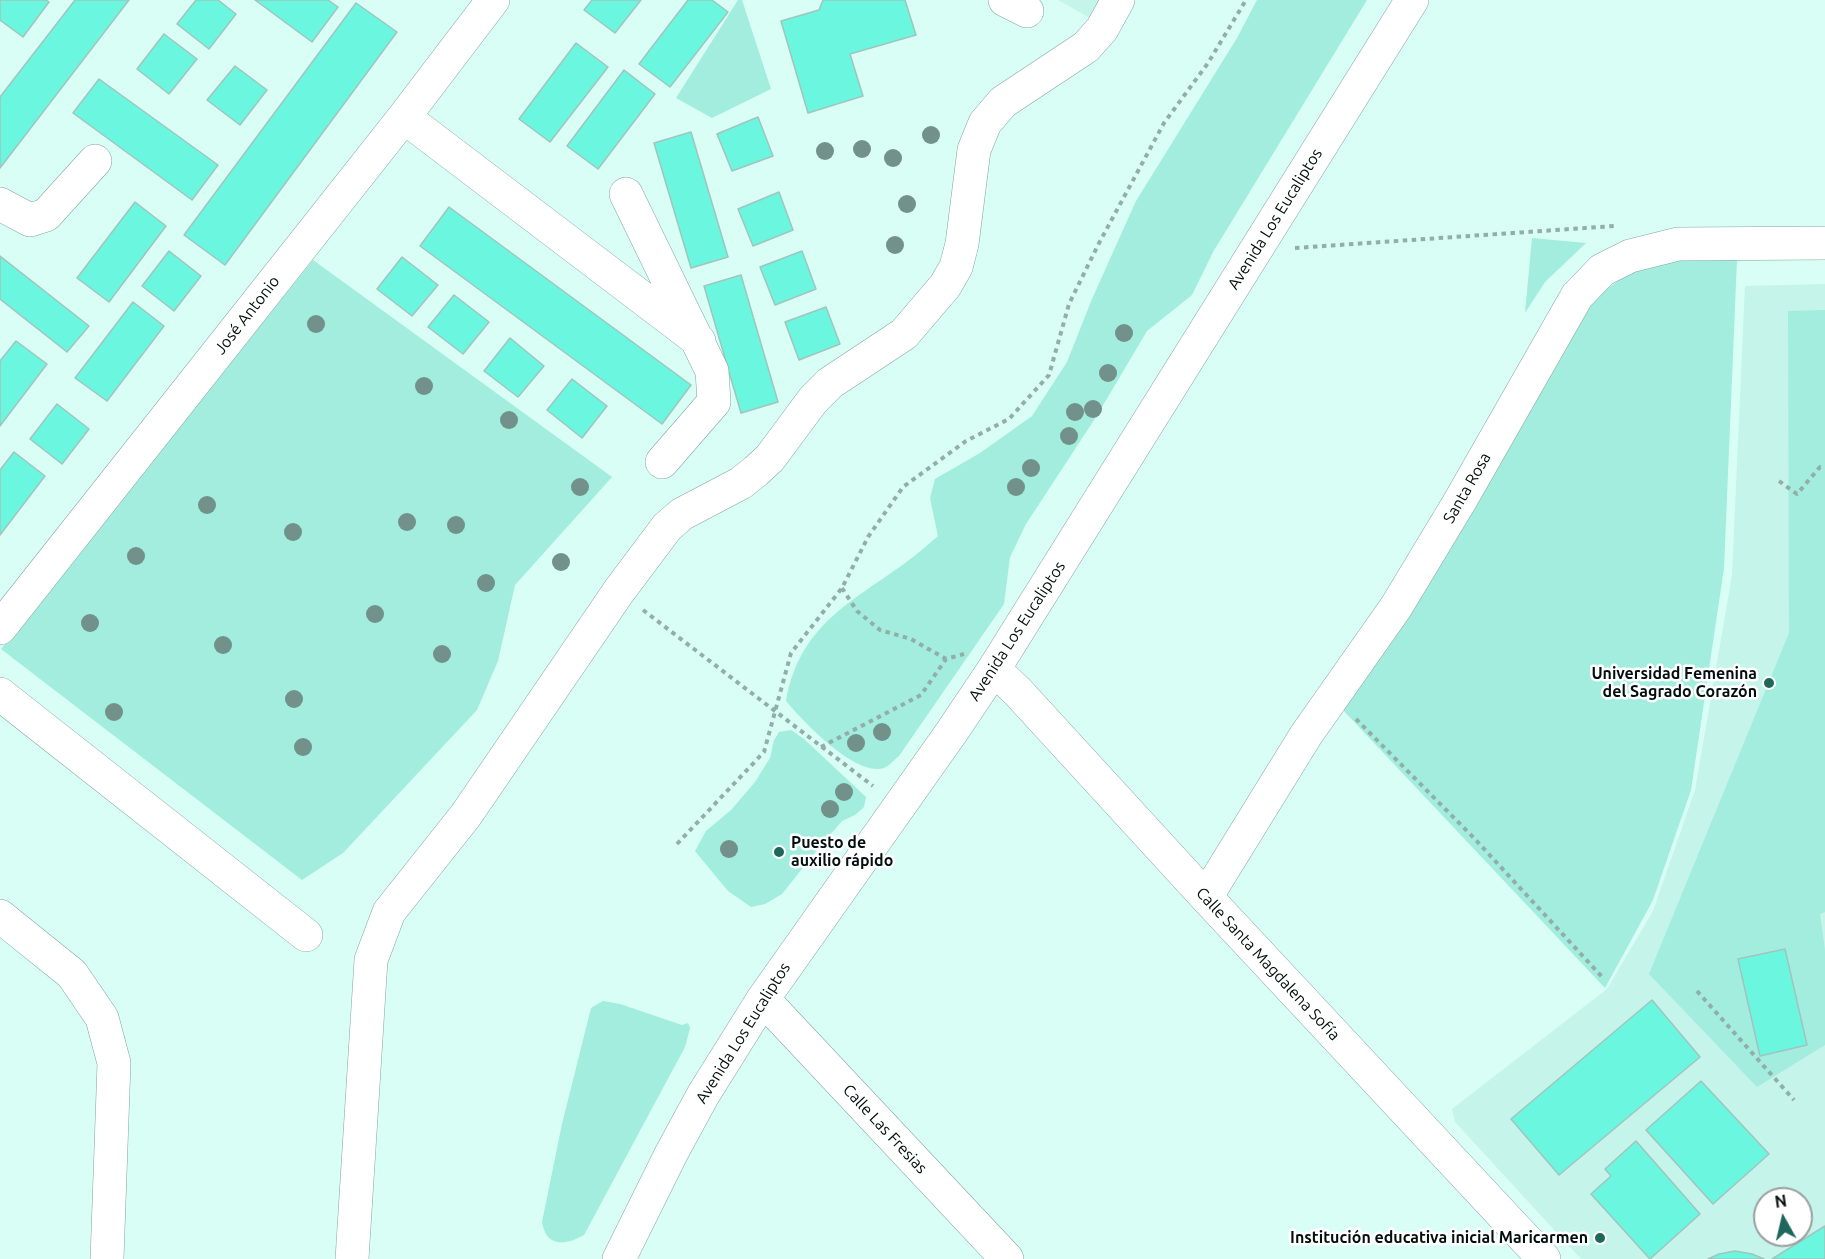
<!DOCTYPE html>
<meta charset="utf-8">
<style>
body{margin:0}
#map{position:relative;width:1825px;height:1259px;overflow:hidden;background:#d8fef5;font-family:Ubuntu,sans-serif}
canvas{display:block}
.north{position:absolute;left:1753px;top:1187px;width:60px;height:60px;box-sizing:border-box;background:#fff;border:2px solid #9a9f9e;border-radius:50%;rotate:352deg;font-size:16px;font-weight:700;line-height:24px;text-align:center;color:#030f0d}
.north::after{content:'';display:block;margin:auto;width:21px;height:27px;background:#1f665b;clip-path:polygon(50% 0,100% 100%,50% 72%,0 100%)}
</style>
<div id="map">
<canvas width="1825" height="1259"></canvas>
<div class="north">N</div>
</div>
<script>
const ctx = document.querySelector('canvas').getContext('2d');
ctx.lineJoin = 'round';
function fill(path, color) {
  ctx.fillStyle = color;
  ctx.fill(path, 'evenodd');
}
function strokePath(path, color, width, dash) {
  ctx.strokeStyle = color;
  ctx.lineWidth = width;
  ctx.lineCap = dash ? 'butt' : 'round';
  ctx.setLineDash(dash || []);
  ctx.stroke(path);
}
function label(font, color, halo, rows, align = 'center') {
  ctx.font = font + ' Ubuntu,sans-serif';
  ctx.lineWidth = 5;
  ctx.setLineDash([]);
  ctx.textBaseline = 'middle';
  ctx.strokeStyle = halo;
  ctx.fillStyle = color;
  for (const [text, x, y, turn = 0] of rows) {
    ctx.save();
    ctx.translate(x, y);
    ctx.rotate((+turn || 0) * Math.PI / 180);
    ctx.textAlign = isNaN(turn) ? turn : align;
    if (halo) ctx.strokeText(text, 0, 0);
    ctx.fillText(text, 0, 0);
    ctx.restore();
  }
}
const built = new Path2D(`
 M1058,0H1105L1095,21Z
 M1825,284V1259H1581L1455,1122L1452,1109L1607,989L1653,911L1695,790L1732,575L1745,286ZM1765,1199H1801V1235H1765Z`);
const green = new Path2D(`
 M738,0H742L771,89L712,118L676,98Z
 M1257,0H1367L1213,252L1192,295L1147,331L1096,417L1026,524L1010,557L1004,604L899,756C894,760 889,766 884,768C855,777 803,721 786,701C800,623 853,602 909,560C919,553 928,544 938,536L930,498L935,479L980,453L1032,416L1067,362L1092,299L1136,201L1237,38Z
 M1532,238L1586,243L1545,282L1525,313Z
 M1684,257L1737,259L1724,568L1691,790L1653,900L1605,988L1342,709L1586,304L1636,268Z
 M313,260L612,477L515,585L498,661L477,710L343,853L302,880L1,649Z
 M1825,310V912L1820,914L1825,950V1045L1757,1087L1649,974L1789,633L1788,311Z
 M791,730L804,739L866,797L864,807L855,815L842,821L817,850L782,894L765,904L751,907L728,891L695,851L706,831L731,810L755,782L770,758L774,740L779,732Z
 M603,1001L620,1004L682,1025L688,1023L690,1028L685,1047L584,1235C565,1246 546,1247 542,1222L562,1124L591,1008Z`);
const building = new Path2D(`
 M0,0H46L49,2L23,37L0,20Z
 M75,0H129L0,168V97Z
 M196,0H218L236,14L209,49L177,24Z
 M255,0H328L338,7L312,42Z
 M592,0H641L615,33L584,10Z
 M688,0H712L728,12L670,87L639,64Z
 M823,0H905L916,35L850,54L863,96L808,113L781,21L819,10Z
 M356,3L397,32L225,265L184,235Z
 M164,34L197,59L169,94L137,69Z
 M576,43L608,67L550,142L519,119Z
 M235,66L267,90L240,125L207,100Z
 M624,70L655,94L598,169L567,146Z
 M99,79L218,165L192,200L73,113Z
 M758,117L773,156L732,171L717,134Z
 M691,132L728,257L691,268L654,143Z
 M779,192L793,230L753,246L738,209Z
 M135,202L166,226L109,302L77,278Z
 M449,207L691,385L662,424L420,246Z
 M169,251L201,276L174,311L142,286Z
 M802,251L816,289L775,305L760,267Z
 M0,256L89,326L67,352L0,299Z
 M402,257L438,285L412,316L377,289Z
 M741,275L778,402L741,413L704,286Z
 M454,295L489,322L463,354L428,327Z
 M133,302L164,326L107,401L75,378Z
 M826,307L840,344L799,360L785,322Z
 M510,338L544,366L518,397L484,371Z
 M16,341L47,364L0,426V361Z
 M572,379L607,406L582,438L547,410Z
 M57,404L89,429L62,464L30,439Z
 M14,452L45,476L0,535V470Z
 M1785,949L1807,1045L1760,1056L1738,959Z
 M1652,1000L1700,1057L1559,1175L1511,1119Z
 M1701,1081L1769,1154L1713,1204L1646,1130Z
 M1636,1141L1700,1214L1650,1259L1591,1194L1611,1176L1605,1169Z
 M1825,1226V1259H1772Z
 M1735,1251L1752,1254L1764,1259H1708L1719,1254Z`);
const path = new Path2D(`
 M1295,248L1614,226
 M1779,481L1797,494L1820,467H1825
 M842,588L857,611L880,630L911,639L946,659
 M643,610L873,786
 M1356,719L1474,838L1604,979
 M821,747L921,695L946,659L964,654
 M677,844L764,752L791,653L842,588L868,537L903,487L966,441L1009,419L1049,375L1069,304L1098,245L1164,123L1208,63L1246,0
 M1697,991L1794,1100`);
const minor = new Path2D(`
 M1005,0L1027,11
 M404,117L699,341
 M626,194L712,371L714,402L662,462
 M0,204L30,220L46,215L95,161
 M0,628L404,117L493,0
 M994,669L1018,692L1206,897L1544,1259
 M0,694L306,935
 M1206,897L1306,735L1396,607L1460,501L1577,296L1602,270L1630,256L1678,244L1825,243
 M0,916L72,974L102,1018L114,1063L107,1259
 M763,999L1007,1259
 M352,1259L371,960L389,912L466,815L619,591L667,527L682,514L741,483L756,471L770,458L813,400L830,383L904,334L945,286L956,267L962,244L974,150L985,123L1003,102L1086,47L1102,29L1118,0
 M619,1259L671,1154L703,1095L763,999L951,733L994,669L1412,0`);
const trees = [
 [931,135],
 [862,149],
 [825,151],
 [893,158],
 [907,204],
 [895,245],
 [316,324],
 [1124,333],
 [1108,373],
 [424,386],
 [1093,409],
 [1075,412],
 [509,420],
 [1069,436],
 [1031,468],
 [580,487],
 [1016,487],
 [207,505],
 [407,522],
 [456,525],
 [293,532],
 [136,556],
 [561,562],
 [486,583],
 [375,614],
 [90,623],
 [223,645],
 [442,654],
 [294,699],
 [114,712],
 [882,732],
 [856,743],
 [303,747],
 [844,792],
 [830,809],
 [729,849]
];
const markers = [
 [1769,683,6,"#1f665b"],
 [779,852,6,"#1f665b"],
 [1600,1238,6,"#1f665b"]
];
const streetNames = [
 ["Avenida Los Eucaliptos",1275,219,-58],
 ["José Antonio",247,315,-52],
 ["Santa Rosa",1467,488,-60],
 ["Avenida Los Eucaliptos",1017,631,-57],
 ["Calle Santa Magdalena Sofía",1268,964,47],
 ["Avenida Los Eucaliptos",743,1033,-58],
 ["Calle Las Fresias",885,1129,47]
];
const poiNames = [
 ["Universidad Femenina",1757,674],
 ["del Sagrado Corazón",1757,692],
 ["Puesto de",791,843,"left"],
 ["auxilio rápido",791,861,"left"],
 ["Institución educativa inicial Maricarmen",1588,1238]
];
fill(built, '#c5f4ea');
fill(green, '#a2edde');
fill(building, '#6bf7df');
strokePath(building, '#a0c5bd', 1.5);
strokePath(minor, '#82a69f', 34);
strokePath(path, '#91afa8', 4, [4.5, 4.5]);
strokePath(minor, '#fff', 33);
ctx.fillStyle = '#72918a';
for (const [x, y] of trees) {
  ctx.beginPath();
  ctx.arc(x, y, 9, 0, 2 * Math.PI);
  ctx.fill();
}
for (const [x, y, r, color] of markers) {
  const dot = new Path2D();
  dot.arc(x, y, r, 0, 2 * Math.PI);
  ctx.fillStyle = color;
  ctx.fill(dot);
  strokePath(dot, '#fff', 2);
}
label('16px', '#030f0d', '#fff', streetNames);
label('bold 16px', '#030f0d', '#fff', poiNames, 'right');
</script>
